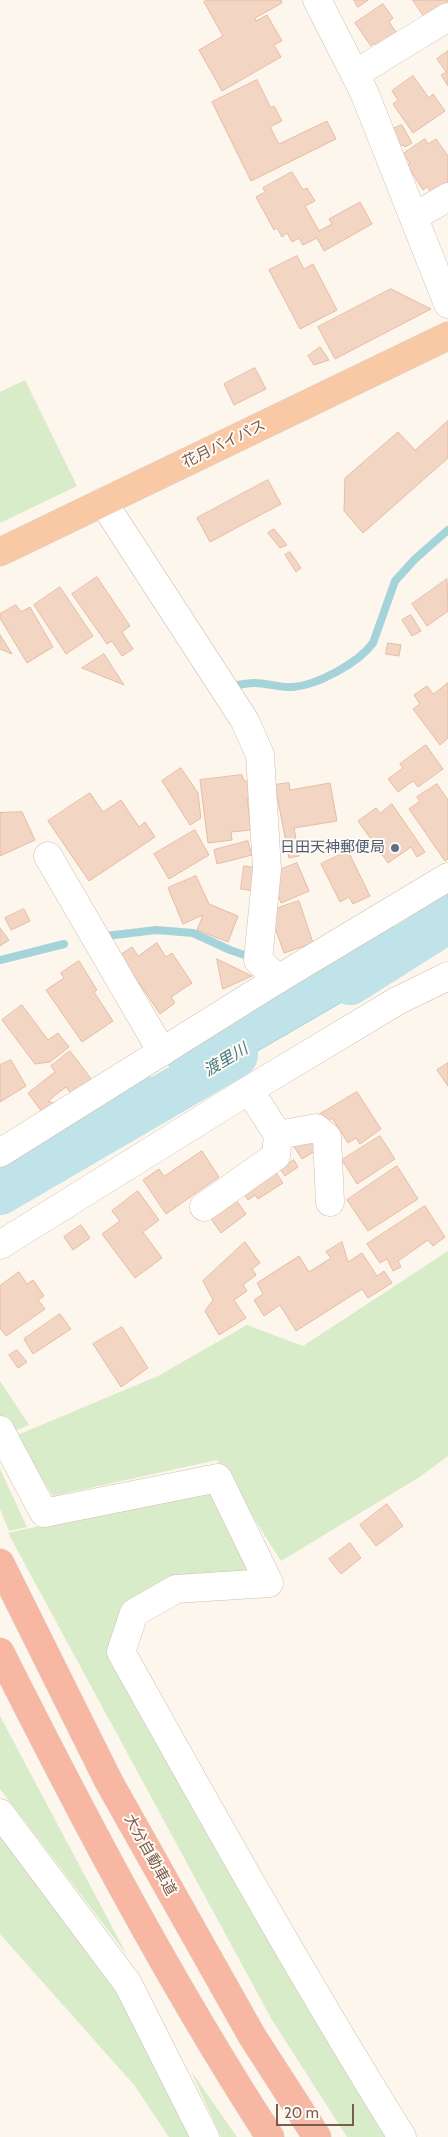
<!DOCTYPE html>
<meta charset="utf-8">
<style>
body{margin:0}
#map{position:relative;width:448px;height:2137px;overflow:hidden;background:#fdf6ec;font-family:Cabin,sans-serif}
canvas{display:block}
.scale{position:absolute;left:276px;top:2104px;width:78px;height:22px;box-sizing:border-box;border:2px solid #7a5c4d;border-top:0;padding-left:6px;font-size:15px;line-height:18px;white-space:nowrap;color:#7a5c4d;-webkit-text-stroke:4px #fffaf3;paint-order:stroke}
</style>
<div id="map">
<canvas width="448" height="2137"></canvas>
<div class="scale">20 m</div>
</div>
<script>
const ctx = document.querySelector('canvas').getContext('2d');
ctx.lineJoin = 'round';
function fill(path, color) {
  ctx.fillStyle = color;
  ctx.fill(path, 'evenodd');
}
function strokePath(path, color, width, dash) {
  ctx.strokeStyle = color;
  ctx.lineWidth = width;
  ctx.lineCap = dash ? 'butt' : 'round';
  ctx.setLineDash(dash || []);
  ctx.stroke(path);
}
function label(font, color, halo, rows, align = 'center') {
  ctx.font = font + ' Cabin,"Noto Sans JP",sans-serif';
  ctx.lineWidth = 4;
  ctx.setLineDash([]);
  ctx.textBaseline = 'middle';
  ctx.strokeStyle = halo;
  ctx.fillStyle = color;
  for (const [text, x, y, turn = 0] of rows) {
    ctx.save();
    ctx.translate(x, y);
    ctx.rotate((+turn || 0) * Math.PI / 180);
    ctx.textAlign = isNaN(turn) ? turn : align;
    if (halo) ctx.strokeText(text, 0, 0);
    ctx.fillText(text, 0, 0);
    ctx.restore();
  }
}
const green = new Path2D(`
 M25,380L77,486L0,523V392Z
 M448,1251V1456L418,1478L281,1561L217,1460L53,1496L15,1436L158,1376L247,1325L303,1346Z
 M0,1381L29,1425L8,1434L0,1419Z
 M0,1469L27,1527L9,1531L0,1509Z
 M210,1488L250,1571L174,1583L112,1652L386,2137H347L272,2020L8,1533Z
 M0,1716L127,1955L0,1789Z
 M0,1828L102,1958L193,2137H169L135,2086L0,1934Z
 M191,2071L237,2137H221Z`);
const water = new Path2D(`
 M448,888V932L429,943L408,912Z
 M388,920L413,961L185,1093L165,1058Z
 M148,1073L168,1106L0,1206V1164Z`);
const stream = new Path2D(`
 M228,687C237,685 246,683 255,683C268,683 280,688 293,687C318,685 358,663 373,643L395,581L415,559L448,530
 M106,936L156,930L193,933L230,950L253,958
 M0,960L64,944`);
const river = new Path2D(`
 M350,982L448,920
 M0,1192L235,1055`);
const building = new Path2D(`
 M206,0H281L282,3L255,18L256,21L267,15L282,41L274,45L281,57L222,91L199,50L223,36L204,2Z
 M354,0H368L358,7Z
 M413,0H448V15L431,27Z
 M383,4L393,18L389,22L403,42L383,56L374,43L371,46L355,23Z
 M448,51V86L441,75L446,72L437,59Z
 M413,76L429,98L433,94L445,111L413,133L393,104L398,100L392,91Z
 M257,80L271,108L274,106L282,121L270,127L279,144L327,121L336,139L251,181L212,102Z
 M402,125L412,143L405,147L404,145L401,146L392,129Z
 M425,139L428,144L436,139L448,156V187L434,196L427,187L423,190L407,165L410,163L403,154Z
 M292,172L303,190L307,188L315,201L305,206L319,231L332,224L329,219L360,202L372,224L324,251L317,238L303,245L299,238L292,242L287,233L282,237L277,228L274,230L256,197L265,192L263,188Z
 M297,256L304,269L313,264L337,310L300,329L269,270Z
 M391,289L431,309L335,359L318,327Z
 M320,347L329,360L314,365L308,356Z
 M255,368L266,389L234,405L224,384Z
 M448,421V458L363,533L344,511L345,478L398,432L415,450Z
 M268,480L281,504L210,542L197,518Z
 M274,529L287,545L280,548L268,533Z
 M290,552L301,568L296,572L285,555Z
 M97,577L130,626L122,632L133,649L122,656L112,641L107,644L72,594Z
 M447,579L448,611L427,626L412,604Z
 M60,587L93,636L66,654L34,605Z
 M16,605L21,612L30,607L53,647L27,663L0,618V614Z
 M411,615L421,631L412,636L402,620Z
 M0,635L12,654L0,649Z
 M388,643L401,645L399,656L386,654Z
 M104,654L124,685L82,668Z
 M448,683V738L440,745L413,709L420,704L414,695L427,686L433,694Z
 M426,745L443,769L418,787L413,781L398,792L388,779L403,768L400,764Z
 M181,768L198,793L201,818L190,825L162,781Z
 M242,775L244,781H251L253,798H247L251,830L231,832L232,840L208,843L200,780Z
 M289,783L290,790L330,783L337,821L294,828L299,856L289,858L275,785Z
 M437,784L448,800V859L445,861L409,809L420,801L417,797Z
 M90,793L103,812L121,800L139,827L145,822L155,837L89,881L48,821Z
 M392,804L425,852L417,857L411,847L388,863L358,821L376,808L380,813Z
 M22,812L35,840L0,856V813Z
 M195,830L209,855L169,879L154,854Z
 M248,841L252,855L217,864L214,850Z
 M348,851L370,896L353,904L349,897L340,902L321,864Z
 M297,863L309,891L281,903L275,887L279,870Z
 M244,866L257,868L255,891L241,889Z
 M196,876L209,904L238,916L228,942L197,930L203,915L183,924L168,888Z
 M299,901L313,943L284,953L269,911Z
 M24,909L30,921L11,930L5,918Z
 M0,928L9,940L0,946Z
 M157,943L166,957L172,953L192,983L171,997L175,1003L160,1014L120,955L132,947L138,956Z
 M217,959L252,976L223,989Z
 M79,961L97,990L94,992L113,1021L82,1042L46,990L64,978L61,973Z
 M22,1005L48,1040L58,1033L69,1047L50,1062L35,1064L2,1020Z
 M70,1051L92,1080L72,1095L66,1087L48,1101L53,1103L42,1112L28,1093L55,1072L51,1066Z
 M11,1060L26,1086L0,1102V1065Z
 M448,1063V1086L437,1070Z
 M357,1092L381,1129L360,1144L356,1138L348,1143L332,1118L327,1122L315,1117Z
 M304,1123L320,1148L302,1159L291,1142Z
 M380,1136L395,1159L357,1184L342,1160Z
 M202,1151L219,1177L166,1214L143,1180L159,1169L164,1176Z
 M294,1160L298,1167L285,1176L280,1169Z
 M397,1166L418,1199L368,1231L347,1200Z
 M273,1168L283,1183L258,1199L255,1195L248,1200L244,1194Z
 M138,1191L159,1220L143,1232L162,1258L135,1278L102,1234L120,1221L112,1211Z
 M236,1200L246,1214L221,1233L211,1219Z
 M425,1206L445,1237L433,1246L428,1240L398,1261L401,1267L393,1271L387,1259L380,1263L367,1244Z
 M81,1225L90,1238L73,1250L64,1237Z
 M245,1242L260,1263L252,1269L256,1275L243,1285L247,1291L234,1300L246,1318L219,1335L205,1311L213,1300L203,1281Z
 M342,1242L348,1262L362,1253L377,1276L384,1271L392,1283L368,1298L362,1289L296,1331L280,1305L264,1316L254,1300L263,1294L257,1283L299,1256L309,1272L331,1258L326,1252Z
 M19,1272L27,1284L33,1280L44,1296L38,1300L45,1309L6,1336L0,1328V1286Z
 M60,1314L71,1329L33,1354L24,1339Z
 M122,1327L148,1368L121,1387L93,1344Z
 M17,1350L27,1362L18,1368L9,1355Z
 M387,1504L403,1526L376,1546L360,1525Z
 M350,1543L361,1558L341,1574L329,1559Z`);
const minor = new Path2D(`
 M317,0L364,92L448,304
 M355,74L448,17
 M414,217L448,197
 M103,502L245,721L260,755L267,869L258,960L278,979
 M48,856L162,1052
 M249,1090L278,1135L316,1128L327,1137L330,1202
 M204,1207L276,1156L278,1135
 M0,1245L249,1090L397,1001L448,976
 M0,1430L44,1513L218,1478L269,1583L176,1589L134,1613L121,1652C212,1815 303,1978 402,2137
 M0,1813L128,1984L205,2137`);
const tertiary = new Path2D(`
 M0,1153L278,979L448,877`);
const trunk = new Path2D(`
 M0,552L448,336`);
const motorway = new Path2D(`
 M0,1563L109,1782L252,2036L317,2137
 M0,1652C83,1817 169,1981 270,2137`);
const markers = [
 [395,848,5,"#5c6f8a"]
];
const streetNames = [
 ["花月バイパス",224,444,-26],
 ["大分自動車道",150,1855,61]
];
const serviceNames = [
 ["日田天神郵便局",385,848]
];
const waterNames = [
 ["渡里川",226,1060,-31]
];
fill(green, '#d8ecc9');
fill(water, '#bfe3e8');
strokePath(water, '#a5d3da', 1);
strokePath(stream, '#a5d3da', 8);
strokePath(river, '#bfe3e8', 46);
fill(building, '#f3d5c3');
strokePath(building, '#e6bba3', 1);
strokePath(minor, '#d1beb0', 29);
strokePath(tertiary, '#d1beb0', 29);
strokePath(trunk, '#dad1cd', 29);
strokePath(motorway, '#dad1cd', 29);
strokePath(minor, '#fff', 28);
strokePath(tertiary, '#fff', 28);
strokePath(trunk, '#f9c8a4', 28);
strokePath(motorway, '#f7b7a3', 28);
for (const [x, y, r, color] of markers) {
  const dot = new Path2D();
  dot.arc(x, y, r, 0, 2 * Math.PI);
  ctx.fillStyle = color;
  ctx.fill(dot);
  strokePath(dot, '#fffaf3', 2);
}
label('15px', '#7a5c4d', '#fffaf3', streetNames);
label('15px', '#4e5e75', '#fffaf3', serviceNames, 'right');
label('italic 16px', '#437c86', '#fffaf3', waterNames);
</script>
